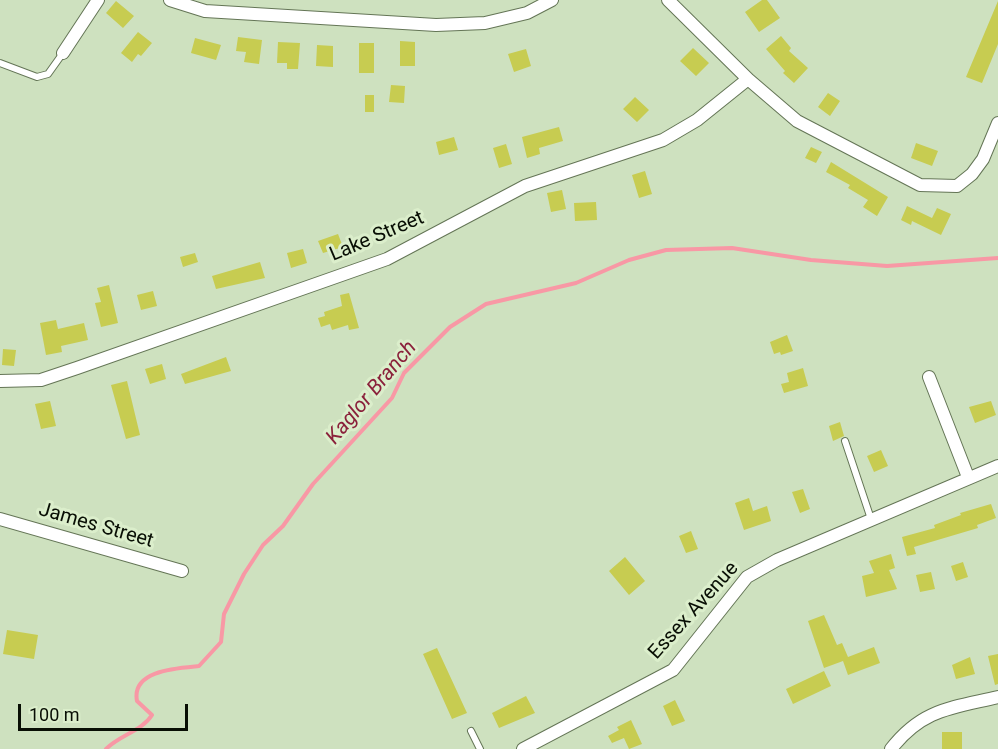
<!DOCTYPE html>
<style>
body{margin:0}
#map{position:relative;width:998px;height:749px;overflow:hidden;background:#cee1bf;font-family:Roboto,sans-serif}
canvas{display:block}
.scale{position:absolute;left:18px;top:704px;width:170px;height:27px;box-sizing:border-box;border:3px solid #080e04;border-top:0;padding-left:8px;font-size:18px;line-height:21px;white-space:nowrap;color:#080e04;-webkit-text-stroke:4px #dbeecb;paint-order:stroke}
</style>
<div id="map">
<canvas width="998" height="749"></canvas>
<div class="scale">100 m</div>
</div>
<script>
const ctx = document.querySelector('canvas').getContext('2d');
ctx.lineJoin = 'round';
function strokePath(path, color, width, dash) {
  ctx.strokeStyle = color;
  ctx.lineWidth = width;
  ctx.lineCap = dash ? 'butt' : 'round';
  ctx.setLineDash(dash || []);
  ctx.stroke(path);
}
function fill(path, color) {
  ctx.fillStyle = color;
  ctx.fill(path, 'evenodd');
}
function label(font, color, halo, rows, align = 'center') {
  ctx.font = font + ' Roboto,sans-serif';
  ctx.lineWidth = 6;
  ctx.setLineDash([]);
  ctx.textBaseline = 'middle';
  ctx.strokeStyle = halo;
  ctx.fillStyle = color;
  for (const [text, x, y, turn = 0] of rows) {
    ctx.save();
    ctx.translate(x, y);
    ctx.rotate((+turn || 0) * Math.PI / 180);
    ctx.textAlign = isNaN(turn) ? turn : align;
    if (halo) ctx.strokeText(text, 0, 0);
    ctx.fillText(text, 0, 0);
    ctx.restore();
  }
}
const stream = new Path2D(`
 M106,749C120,735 142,731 152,715L137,701C131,670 178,668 199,666L221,642L224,614L244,574L263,545L283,526L313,484L392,398L404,373L450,327L486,304L576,283L629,260L666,250L732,248L811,260L887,266L998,258`);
const building = new Path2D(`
 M762,0H767L780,18L759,32L745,12Z
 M116,1L134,16L123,28L106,13Z
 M998,1V44L982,83L966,77Z
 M138,32L152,43L141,56L138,54L132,62L121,53Z
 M781,36L791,48L789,51L808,68L794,83L783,73L785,71L766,49Z
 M238,37L262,40L259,64L244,62L246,52L236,51Z
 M195,38L221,45L216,60L191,53Z
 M400,41L415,42V66H400Z
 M278,42L300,43L298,69H287V63H277Z
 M359,43H374V73H359Z
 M317,45L333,46V67L316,66Z
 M693,48L709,63L696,76L680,61Z
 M526,49L531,66L514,72L508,54Z
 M391,85L405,86L404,103L389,102Z
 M828,93L840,101L830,116L818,107Z
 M365,95H374V112H365Z
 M635,97L649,110L637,122L623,109Z
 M559,127L563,141L539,148L540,154L527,158L522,137Z
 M454,137L458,150L439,155L436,142Z
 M916,143L938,151L932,166L911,158Z
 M506,144L512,164L499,168L493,148Z
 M811,147L822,152L816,163L805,158Z
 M831,162L888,197L877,216L863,207L868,200L848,188L850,185L826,172Z
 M645,171L652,194L639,198L632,175Z
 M562,190L566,209L551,212L547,193Z
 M596,202L597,220L575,221L574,203Z
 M907,206L932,218L937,208L951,214L941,235L912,221L911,225L901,220Z
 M338,234L343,247L323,253L318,241Z
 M303,249L307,263L291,268L287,253Z
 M195,253L198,262L183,267L180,257Z
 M260,262L265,278L216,289L212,276Z
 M109,285L118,323L101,327L95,303L101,302L97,288Z
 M153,291L157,306L141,310L137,295Z
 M349,293L359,328L349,330L348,325L332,330L330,324L321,327L318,318L325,316L324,312L342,306L340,295Z
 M56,320L58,329L84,323L88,340L61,346L62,352L46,355L40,323Z
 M787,335L793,351L781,355L780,352L774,354L770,342Z
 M3,349L16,350L14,366L2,365Z
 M226,357L231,371L185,384L181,374Z
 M162,364L166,379L150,384L145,369Z
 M803,368L808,386L784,393L781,384L789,382L787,373Z
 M127,381L140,435L126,439L111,385Z
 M50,401L56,426L41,429L35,404Z
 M991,401L996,415L975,423L969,407Z
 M840,422L844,436L833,441L829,426Z
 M881,450L888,466L874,472L867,456Z
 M803,489L810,509L800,513L792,492Z
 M749,498L753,511L767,506L771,521L744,530L735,503Z
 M991,504L996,518L977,525L978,528L914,547L916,554L907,556L902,537L935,528L934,525L961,515L960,513Z
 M691,531L698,549L686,553L679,536Z
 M891,554L895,568L889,570L897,589L866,597L862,576L874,573L869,561Z
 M625,557L645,581L629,595L609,571Z
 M963,562L968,577L956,581L951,566Z
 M931,572L935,589L920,592L916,575Z
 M824,615L837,645L842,643L848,657L874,647L880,663L848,675L843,661L824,668L808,621Z
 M7,630L38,635L34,659L3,654Z
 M437,648L467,713L452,719L423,654Z
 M998,654V684L995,685L988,656Z
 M970,657L975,674L956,679L952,665Z
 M824,671L831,686L793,704L786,689Z
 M526,696L535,713L499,728L492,713Z
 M675,700L685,721L672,726L663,706Z
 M631,720L642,744L629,749L624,738L612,743L608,736L619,730L617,727Z
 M942,732H962V749H942Z`);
const lane = new Path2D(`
 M0,63L37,77L48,74L63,53
 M845,441L871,519
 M471,731L480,749`);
const street = new Path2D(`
 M170,0L205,11L436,25L485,23L527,13L552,0
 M668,0L748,79L797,121L920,185L957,186L972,174L983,159L998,123
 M63,53L98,0
 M929,377L968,477
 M0,381L41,380L77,368L387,259L525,186L663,140L697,120L748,79
 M0,519L182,571
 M523,749L673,670L747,577L777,560L998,466
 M891,749C922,709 951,708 998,697`);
const streetNames = [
 ["Lake Street",377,237,-23],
 ["James Street",96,526,16],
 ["Essex Avenue",694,611,-48]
];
const waterNames = [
 ["Kaglor Branch",372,393,-50]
];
strokePath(stream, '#f898a5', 4);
fill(building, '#c7cc51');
strokePath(lane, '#647556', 8);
strokePath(street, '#647556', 14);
strokePath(lane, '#fff', 6);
strokePath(street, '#fff', 12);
label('20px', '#080e04', '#dbeecb', streetNames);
label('italic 21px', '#8a213b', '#dbeecb', waterNames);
</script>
